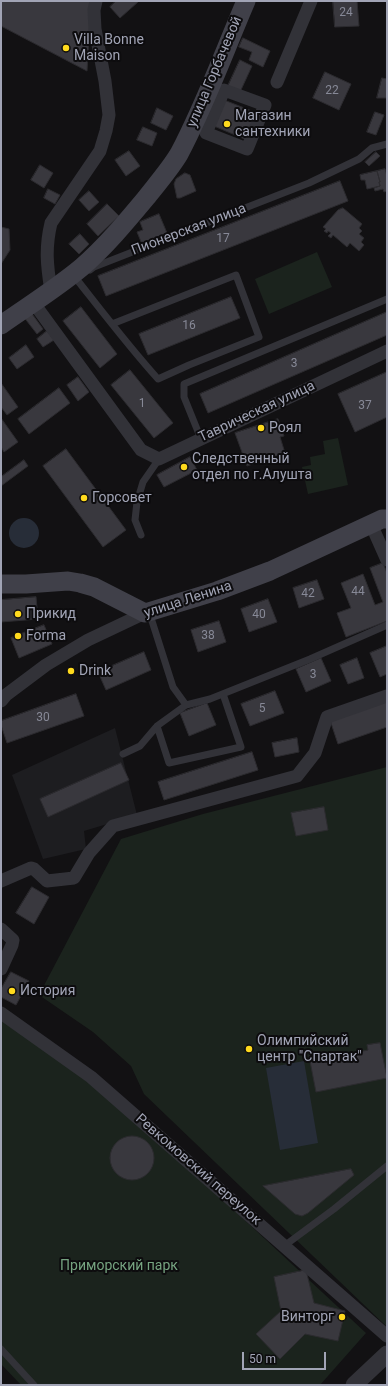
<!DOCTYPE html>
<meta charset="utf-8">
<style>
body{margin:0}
#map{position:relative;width:388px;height:1386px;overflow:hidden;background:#121113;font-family:Roboto,sans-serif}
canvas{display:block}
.frame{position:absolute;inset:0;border:2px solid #a1a4b5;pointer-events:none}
.scale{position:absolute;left:242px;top:1352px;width:84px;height:18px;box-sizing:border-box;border:2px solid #a1a4b5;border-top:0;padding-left:5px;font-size:12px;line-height:14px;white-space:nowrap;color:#a1a4b5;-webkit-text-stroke:3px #0d0c0e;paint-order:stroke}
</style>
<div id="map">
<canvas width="388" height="1386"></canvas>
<div class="frame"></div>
<div class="scale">50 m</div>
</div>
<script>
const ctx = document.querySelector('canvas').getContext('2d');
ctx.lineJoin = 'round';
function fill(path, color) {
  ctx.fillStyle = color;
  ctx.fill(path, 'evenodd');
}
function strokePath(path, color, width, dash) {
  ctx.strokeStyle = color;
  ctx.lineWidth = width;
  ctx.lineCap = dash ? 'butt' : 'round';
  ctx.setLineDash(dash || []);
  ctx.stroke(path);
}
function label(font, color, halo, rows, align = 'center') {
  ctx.font = font + ' Roboto,sans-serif';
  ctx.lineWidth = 4;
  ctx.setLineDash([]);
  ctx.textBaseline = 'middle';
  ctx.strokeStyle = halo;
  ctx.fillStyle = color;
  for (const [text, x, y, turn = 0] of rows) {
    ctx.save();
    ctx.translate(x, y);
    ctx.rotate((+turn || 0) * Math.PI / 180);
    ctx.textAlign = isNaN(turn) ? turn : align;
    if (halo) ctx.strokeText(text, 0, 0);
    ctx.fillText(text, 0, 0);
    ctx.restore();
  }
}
const built = new Path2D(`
 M115,728L137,815L84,831L86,849L43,859L12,775Z`);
const green = new Path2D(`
 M317,252L332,287L269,314L255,279Z
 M338,438L348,485L308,494L302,467L311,465L310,457L325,454L323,441Z
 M387,767V1325L386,1326L144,1094L131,1066L93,1032L39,995L121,839L203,814Z
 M1,1020L91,1077L366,1333L320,1385H21L1,1364Z`);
const water = new Path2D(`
 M9 533a15 15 0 1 1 30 0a15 15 0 1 1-30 0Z
 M304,1061L318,1143L280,1150L266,1068Z`);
const building = new Path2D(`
 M1,1H91L87,71L1,26Z
 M116,1H137L138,2L120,18L110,7Z
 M333,1H357L359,26L335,27Z
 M243,38L270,51L263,67L249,60L252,52L239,47Z
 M240,60L252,66L240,92L228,86Z
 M325,72L351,84L339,110L313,98Z
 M382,78L387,79V98H377Z
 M224,100L257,113L247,140L214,126Z
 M157,108L173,116L166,130L151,123Z
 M375,112L384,115L376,135L367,132Z
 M143,127L157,133L152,146L137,140Z
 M129,151L140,166L126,176L115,160Z
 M376,152L380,156L369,166L365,162Z
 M40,165L53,173L44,188L31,180Z
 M385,169L387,176V191L384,192L383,189L375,191L374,188L380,186L379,182H380L377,171Z
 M377,171L380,182H379L380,186L367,189L365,180H361L360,175Z
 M185,173L190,175L196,191L180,198H177L174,184L176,179Z
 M340,181L348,201L106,296L98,276Z
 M48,189L60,195L55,204L44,198Z
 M89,191L99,202L89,211L79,200Z
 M107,204L119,216L98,236L87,224Z
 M343,208L362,224L359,228L362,231L359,234L364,238L361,242L364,245L359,251L350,243L347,247L333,235L331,238L328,236L331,233L328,231L327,233L324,231L326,229L323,227L338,210Z
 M159,214L167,233L142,244L137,232L143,230L140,222Z
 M1,227L9,229L10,250L1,264Z
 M80,234L89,244L79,254L69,244Z
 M231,297L240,318L148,355L139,334Z
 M81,307L117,354L100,368L63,321Z
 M30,311L43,329L37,334L23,316Z
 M387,312V335L208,413L200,394Z
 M47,331L54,340L43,347L37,339Z
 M26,345L34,357L17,369L9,358Z
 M130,370L173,423L154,438L111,385Z
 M387,372V417L355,432L338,394Z
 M78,377L89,392L78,401L67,385Z
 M1,383L18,407L7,415L1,407Z
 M59,388L70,403L29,434L18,419Z
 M1,418L18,442L4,452L1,447Z
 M278,419L284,436L280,437L285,453L247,466L235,433Z
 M66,449L126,530L103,547L43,466Z
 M190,457L197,470L164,487L157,475Z
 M24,460L28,466L1,486V477Z
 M383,563L387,573V621L346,637L337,613L351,608L341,583L363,574L375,605L383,602L370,568Z
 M317,580L324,599L299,608L293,588Z
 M36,597L38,619L1,622V600Z
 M268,599L277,622L249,632L241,609Z
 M219,621L226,642L198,652L191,630Z
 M44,625L52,644L19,658L11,638Z
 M387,646V674L380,677L370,653Z
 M144,652L151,670L106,690L98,672Z
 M321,658L331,681L306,692L296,669Z
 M357,658L364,678L348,684L340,665Z
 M275,691L284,713L250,726L241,704Z
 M76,694L84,716L7,743L1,725V721Z
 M387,701V727L338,744L330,720Z
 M207,703L216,725L189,736L180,713Z
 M297,738L299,752L275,757L272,743Z
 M252,752L258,770L164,800L158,782Z
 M121,763L129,780L48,817L40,799Z
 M324,807L328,830L296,836L291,813Z
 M32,887L49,897L34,924L16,913Z
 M11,972L29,981L16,1005L1,997V989Z
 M380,1043L387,1078L316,1092L309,1056L323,1054L324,1059L368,1050L367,1045Z
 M110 1158a22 22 0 1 1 44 0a22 22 0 1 1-44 0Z
 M351,1169L354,1175L308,1213L302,1216L295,1214L263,1186Z
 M306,1270L314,1303L345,1311L338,1341L305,1334L280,1359L256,1334L281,1311L274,1277Z`);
const service = new Path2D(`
 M90,270L94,267L309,183L359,159L372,148L387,144
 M78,281C104,314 130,348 158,379L189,365L259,337L236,275L112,324
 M201,439L184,397V384L387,299
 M141,535L135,520L137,502L143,482L159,459
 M146,613L152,621L173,687L186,705L210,699L310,659L387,625
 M157,726L169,763L241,747L223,694
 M123,754L140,746L157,726L186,705
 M284,1246L334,1209L387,1166
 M1,1349L34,1385`);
const minor = new Path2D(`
 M277,82L311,1
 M224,90L265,105L247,149L206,133Z
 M51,291C47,266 45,248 51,223L100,151L106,131L109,115L105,81L95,29L94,10L96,1
 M33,302L141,450L159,459L387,351
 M371,524L387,560
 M1,701L6,695L46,665L88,640L145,613
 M1,881L31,868L34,869L47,881L74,878L89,853L113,826L297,776L315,753L327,717L387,696
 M1,929L13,940L12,945L1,969
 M1,1013L91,1077L387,1336`);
const tertiary = new Path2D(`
 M354,1385L387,1354`);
const secondary = new Path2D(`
 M1,325C28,306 57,288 82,267C106,246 126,222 146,198C157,184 170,169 179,154C205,105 224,52 246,1
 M1,584H26L68,581L80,583L94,587L145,613L217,591L270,571L382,519H387`);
const markers = [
 [66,48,4,"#ffda1d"],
 [227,124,4,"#ffda1d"],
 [261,428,4,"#ffda1d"],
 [184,467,4,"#ffda1d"],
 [84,498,4,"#ffda1d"],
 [18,614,4,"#ffda1d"],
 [18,636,4,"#ffda1d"],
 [71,671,4,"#ffda1d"],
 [12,991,4,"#ffda1d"],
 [249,1049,4,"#ffda1d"],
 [342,1317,4,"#ffda1d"]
];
const numberNames = [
 ["24",346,13],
 ["22",332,91],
 ["17",223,239],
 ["16",189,326],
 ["3",294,364],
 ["1",142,404],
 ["37",365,406],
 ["44",358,592],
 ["42",308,594],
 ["40",259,615],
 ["38",208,636],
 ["3",313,675],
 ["5",262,709],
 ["30",43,718]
];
const poiNames = [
 ["Villa Bonne",74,40],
 ["Maison",74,56],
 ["Магазин",235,116],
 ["сантехники",235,132],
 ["Роял",269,428],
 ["Следственный",192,459],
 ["отдел по г.Алушта",192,475],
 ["Горсовет",92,498],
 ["Прикид",26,614],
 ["Forma",26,636],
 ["Drink",79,671],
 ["История",20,991],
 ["Олимпийский",257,1041],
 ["центр \"Спартак\"",257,1057],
 ["Винторг",334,1317,"right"]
];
const streetNames = [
 ["улица Горбачевой",215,72,-67],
 ["Пионерская улица",189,230,-21],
 ["Таврическая улица",257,412,-25],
 ["улица Ленина",188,600,-18],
 ["Ревкомовский переулок",198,1170,41]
];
const parkNames = [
 ["Приморский парк",119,1266]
];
fill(built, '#1d1d20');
fill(green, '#1b231d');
fill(water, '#272d38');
fill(building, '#39383e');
strokePath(building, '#2c2b2f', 1);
strokePath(service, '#323238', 7);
strokePath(minor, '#323238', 13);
strokePath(tertiary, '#323238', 17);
strokePath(secondary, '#404049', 19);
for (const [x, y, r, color] of markers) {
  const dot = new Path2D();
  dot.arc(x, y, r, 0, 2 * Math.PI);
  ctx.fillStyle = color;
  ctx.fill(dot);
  strokePath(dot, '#0d0c0e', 1.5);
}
label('12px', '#878997', null, numberNames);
label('14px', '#a1a4b5', '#0d0c0e', poiNames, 'left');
label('14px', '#a1a4b5', '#0d0c0e', streetNames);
label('14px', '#76a380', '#0d0c0e', parkNames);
</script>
